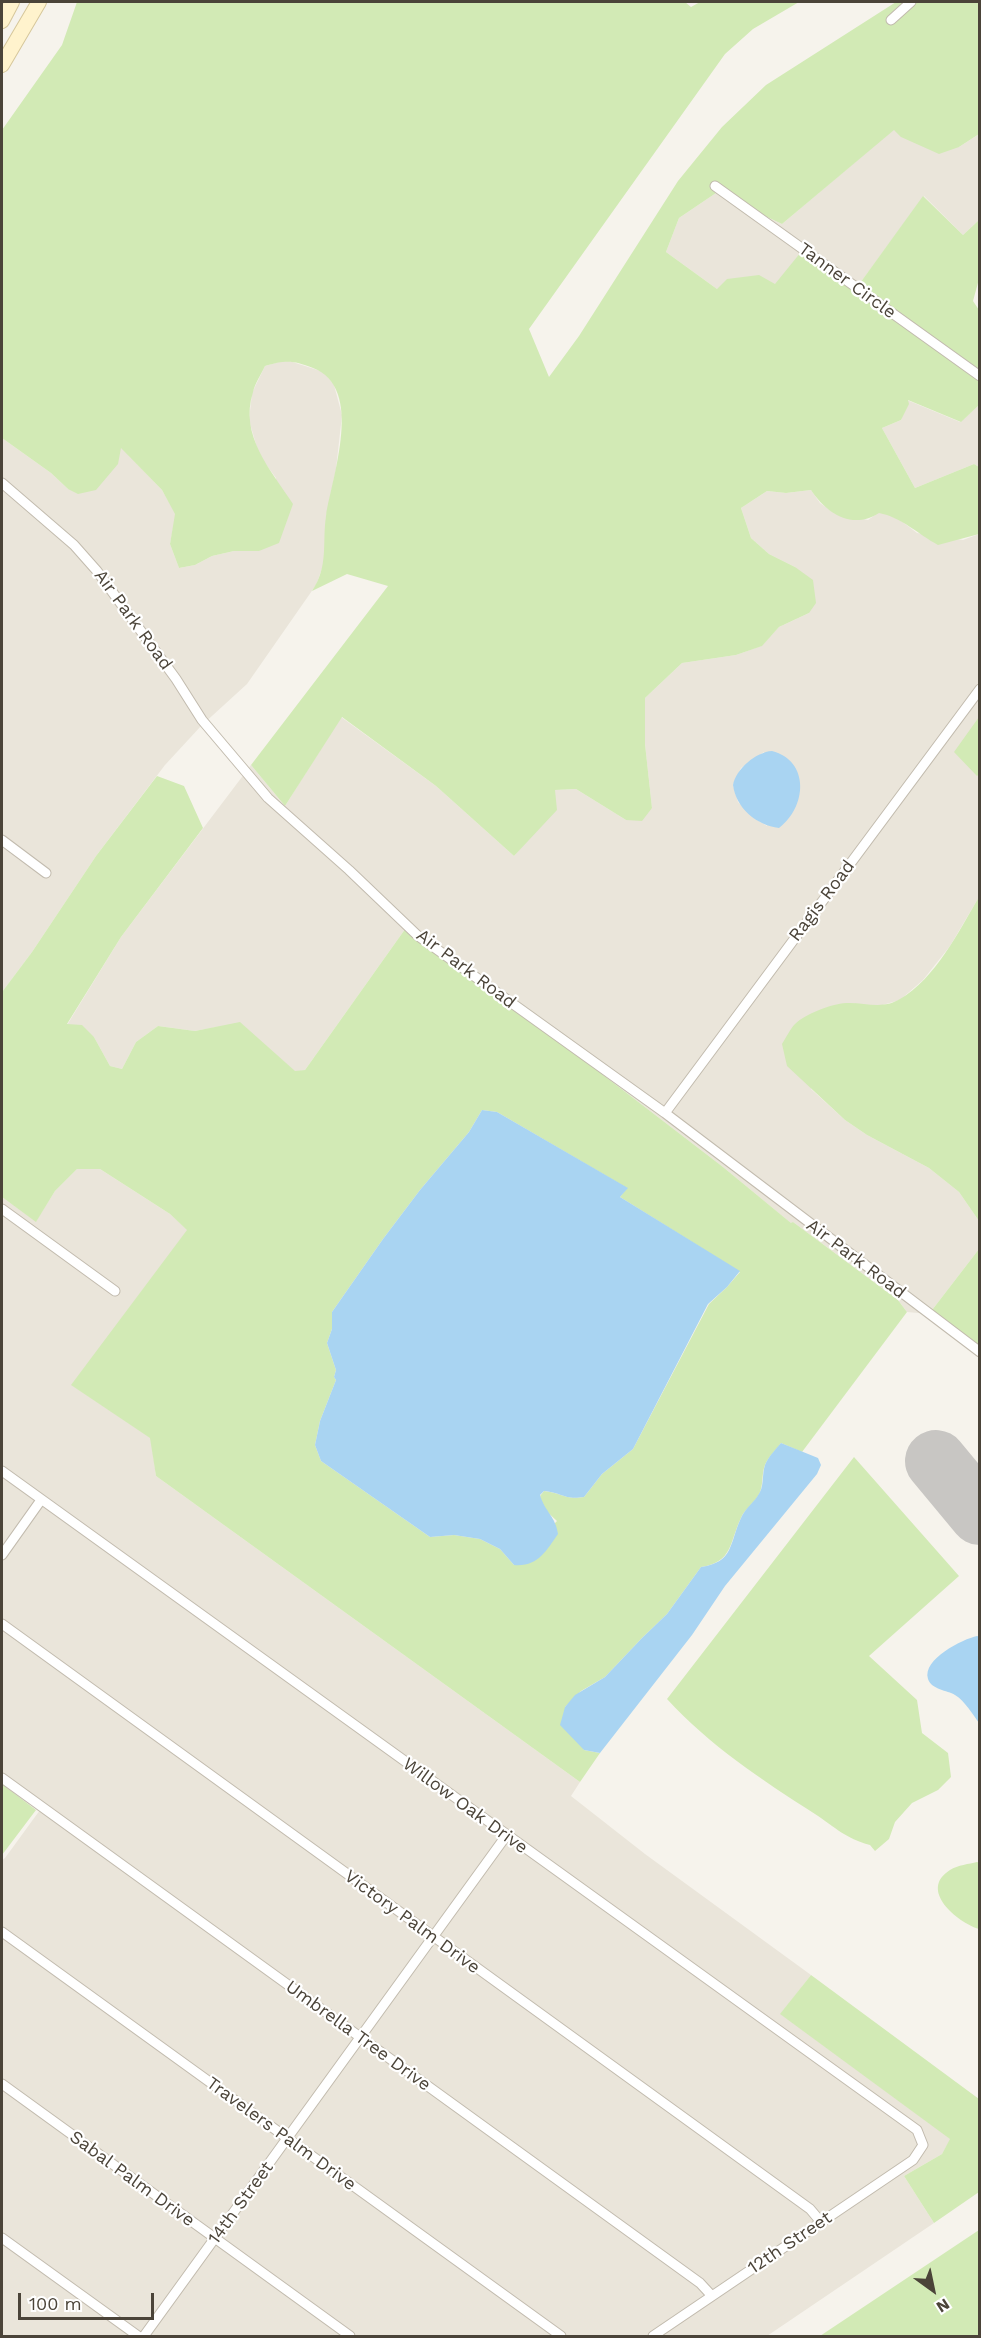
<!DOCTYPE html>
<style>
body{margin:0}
#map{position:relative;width:981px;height:2338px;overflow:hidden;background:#f6f3ec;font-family:"Work Sans",sans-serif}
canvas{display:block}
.frame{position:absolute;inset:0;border:3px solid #4b4439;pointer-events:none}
.north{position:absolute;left:903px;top:2260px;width:60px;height:60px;-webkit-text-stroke:4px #fff;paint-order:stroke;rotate:147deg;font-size:16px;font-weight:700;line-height:24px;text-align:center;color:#4b4439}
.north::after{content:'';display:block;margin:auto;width:21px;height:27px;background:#4b4439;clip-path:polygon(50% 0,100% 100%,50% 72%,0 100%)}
.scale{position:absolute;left:18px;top:2293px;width:136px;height:27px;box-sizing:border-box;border:3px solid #4b4439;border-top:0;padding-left:8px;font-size:18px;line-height:21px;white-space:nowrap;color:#4b4439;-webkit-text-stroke:4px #fff;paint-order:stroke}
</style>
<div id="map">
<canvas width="981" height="2338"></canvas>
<div class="frame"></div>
<div class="north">N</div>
<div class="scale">100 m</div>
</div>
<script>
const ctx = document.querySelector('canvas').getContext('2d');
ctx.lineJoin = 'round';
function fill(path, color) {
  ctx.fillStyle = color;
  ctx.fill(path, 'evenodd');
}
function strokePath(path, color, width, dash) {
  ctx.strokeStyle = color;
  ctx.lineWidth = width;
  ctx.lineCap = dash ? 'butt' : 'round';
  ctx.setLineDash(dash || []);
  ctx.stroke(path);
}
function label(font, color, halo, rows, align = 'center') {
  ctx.font = font + ' "Work Sans",sans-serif';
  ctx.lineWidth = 4.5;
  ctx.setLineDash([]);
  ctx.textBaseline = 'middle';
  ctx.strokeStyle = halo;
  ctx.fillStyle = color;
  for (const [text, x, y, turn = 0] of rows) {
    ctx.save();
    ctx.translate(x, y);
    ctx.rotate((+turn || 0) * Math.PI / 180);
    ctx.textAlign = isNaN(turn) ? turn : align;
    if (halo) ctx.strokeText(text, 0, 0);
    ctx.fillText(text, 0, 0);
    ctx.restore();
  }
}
const residential = new Path2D(`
 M894,129L959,147L979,134V220L963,235L924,196L855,290L775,284L717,289L666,252L679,218L716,193L782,224Z
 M286,360L324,372L334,385L342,415L336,469L326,517L325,561L316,585L247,684L201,726L165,765L96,856L32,952L2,992V438L51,473L68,489L121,447L162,490L176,514L170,544L179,568L195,565L212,556L234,551H259L276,478L259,455L249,420L252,393L265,366Z
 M907,400L960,422L979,405V467L974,464L915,488L882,428L901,420Z
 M811,490L820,503L833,512L868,520L879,512L895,516L917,533L963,540L979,534V717L976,723L977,776L979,774V897L950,946L923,980L900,1000L879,1006L845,1003L811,1089L845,1120L867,1135L929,1168L959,1192L979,1221V1249L929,1314L907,1312L898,1300L793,1222L792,1224L723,1167L408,925L305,1070L295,1072L240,1023L195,1031L158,1026L136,1042L122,1069L110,1066L94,1037L67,1025L121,937L251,765L285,806L341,717L436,786L514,856L536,830L555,790L576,789L626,820L652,808L645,744V698L682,663L736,655L761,646L779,627L809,613L795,567L769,554L751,538L741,508L767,491L786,493ZM764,752L767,826L754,818L738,802L733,785L741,768Z
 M77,1169H100L170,1214L188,1230L72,1385L151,1438L156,1476L580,1782L571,1796L645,1854L811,1975L781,2014L951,2139L942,2154L904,2176L934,2223L767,2336H2V1860L5,1858L40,1810L2,1779V1197L36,1221L55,1191Z`);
const green = new Path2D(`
 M77,2H685L691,7L700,2H799L753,29L725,54L529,329L549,377L579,336L678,181L722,127L766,85L896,2H979V134L959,147L939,154L901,137L894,130L782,224L716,193L679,218L666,252L717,289L727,279L759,275L775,284L801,252L855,290L923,196L963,235L979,220V279L973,301L979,310V405L961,422L908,400L909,404L901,420L882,428L915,488L974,464L979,467V534L938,545C918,534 901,517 879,513C852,530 827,514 811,490L786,493L767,491L741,508L751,538L769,554L795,567L813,580L816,603L809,613L779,627L762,646L736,655L682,663L645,698V744L652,808L642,821L626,820L576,789L555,790L557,810L514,856L436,786L342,717L285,806L251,765L388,586L347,574L312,591C329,566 322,543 326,516C332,476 365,388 313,368C293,360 285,360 265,366C261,375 255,383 253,392C239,436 271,470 293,504L279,543L259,551H234L212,556L195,565L179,568L170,544L175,514L162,490L121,448L118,464L96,490L78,494L68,489L51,473L2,438V130L62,45Z
 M979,717L980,774L977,776L954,752Z
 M157,776L184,786L203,828L121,937L67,1024L82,1025L94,1037L110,1066L122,1069L136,1042L158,1026L195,1031L240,1022L295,1071L305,1070L408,925L723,1167L791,1223L793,1222L898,1300L907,1312L802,1452L781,1443C776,1450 768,1457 765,1465C761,1475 764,1487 758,1496C753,1504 744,1510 741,1518C729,1543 733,1562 701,1567L667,1614L642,1638L605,1677L581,1691L565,1707L584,1750L600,1753L580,1782L156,1476L150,1438L71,1385L187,1230L170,1214L100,1169H77L55,1191L36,1222L2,1197V992L32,952L96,856ZM482,1110L497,1112L627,1188L620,1197L740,1272L727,1287L709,1304L633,1449L602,1474L584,1497C565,1500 562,1493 544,1491L540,1496L544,1509L557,1521L514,1565L500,1549L480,1539L454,1535L430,1537L321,1461L315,1445L320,1421L336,1380L334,1377L336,1370L327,1343L332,1329V1312L383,1239L420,1190L469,1132Z
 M979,897V1221L959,1192L929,1168L867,1135L845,1120L787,1066L782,1044C786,1038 790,1029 795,1024C805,1014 831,1004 846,1003C865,1002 882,1010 900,999C935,979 959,931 979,897Z
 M979,1249V1351L929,1314Z
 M854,1457L959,1576L869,1656L917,1700L922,1733L948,1753L951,1777L938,1790L912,1803L895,1822L889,1839L875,1851L870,1845C845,1838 836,1828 815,1814C762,1780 709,1745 667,1699Z
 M2,1784L36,1810L2,1855Z
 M977,1862L980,1863L979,1929C957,1922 918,1890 950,1870C958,1865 969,1864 977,1862Z
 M811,1975L979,2099V2192L934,2223L904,2176L942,2154L950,2139L780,2014Z
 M979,2230V2336H820Z`);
const water = new Path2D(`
 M772,751C810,761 807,807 779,828C756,825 736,808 733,785C736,769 756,752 772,751Z
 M482,1110L497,1112L628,1188L620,1197L740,1271L727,1287L708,1304L633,1449L602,1474L584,1497C564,1500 563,1493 544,1491L540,1495C545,1512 556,1517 558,1534C546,1551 538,1567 514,1565L500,1549L480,1539L454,1535L430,1537L321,1461L315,1445L320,1421L336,1380L334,1377L336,1370L327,1343L332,1329V1312L383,1239L420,1190L469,1132Z
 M781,1443L818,1458L821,1465L817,1474L725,1586L692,1635L600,1753L584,1750L560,1725L565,1707L575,1695L605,1677L642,1638L667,1614L701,1567C734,1562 729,1544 741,1518C745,1508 755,1502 760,1492C764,1484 762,1474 765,1465C768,1457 776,1449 781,1443Z
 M977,1636L980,1637L979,1723C973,1715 965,1701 955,1695C947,1690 932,1690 928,1679C922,1659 963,1639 977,1636Z`);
const runway = new Path2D(`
 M936,1461L980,1514`);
const minor = new Path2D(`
 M891,20L911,2
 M715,186L980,376
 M2,483L74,545L97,571L176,679L202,720L268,798L349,870L417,935L665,1113L980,1352
 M2,840L46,873
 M665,1113L980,689
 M2,1209L115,1291
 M2,1471L917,2130L923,2145L913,2160L653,2336
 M2,1555L41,1500
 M2,1624L810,2209L821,2222
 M2,1778L700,2283L712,2296
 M2,1932L561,2336
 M2,2084L350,2336
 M2,2238L138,2336
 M144,2336L506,1836`);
const secondary = new Path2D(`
 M2,21L12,2
 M2,65L39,2`);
const streetNames = [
 ["Tanner Circle",847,281,36],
 ["Air Park Road",133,620,54],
 ["Ragis Road",822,901,-53],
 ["Air Park Road",466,969,37],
 ["Air Park Road",856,1259,37],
 ["Willow Oak Drive",465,1806,36],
 ["Victory Palm Drive",412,1922,36],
 ["Umbrella Tree Drive",358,2036,36],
 ["Travelers Palm Drive",281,2134,36],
 ["Sabal Palm Drive",132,2179,36],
 ["14th Street",241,2203,-54],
 ["12th Street",790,2243,-34]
];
fill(residential, '#eae5da');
fill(green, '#d2eab5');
fill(water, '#a9d4f2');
strokePath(runway, '#c8c6c3', 62);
strokePath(minor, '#c2bbae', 11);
strokePath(secondary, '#d6c79b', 16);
strokePath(minor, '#fff', 9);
strokePath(secondary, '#fff3cd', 14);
label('18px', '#4b4439', '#fff', streetNames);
</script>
